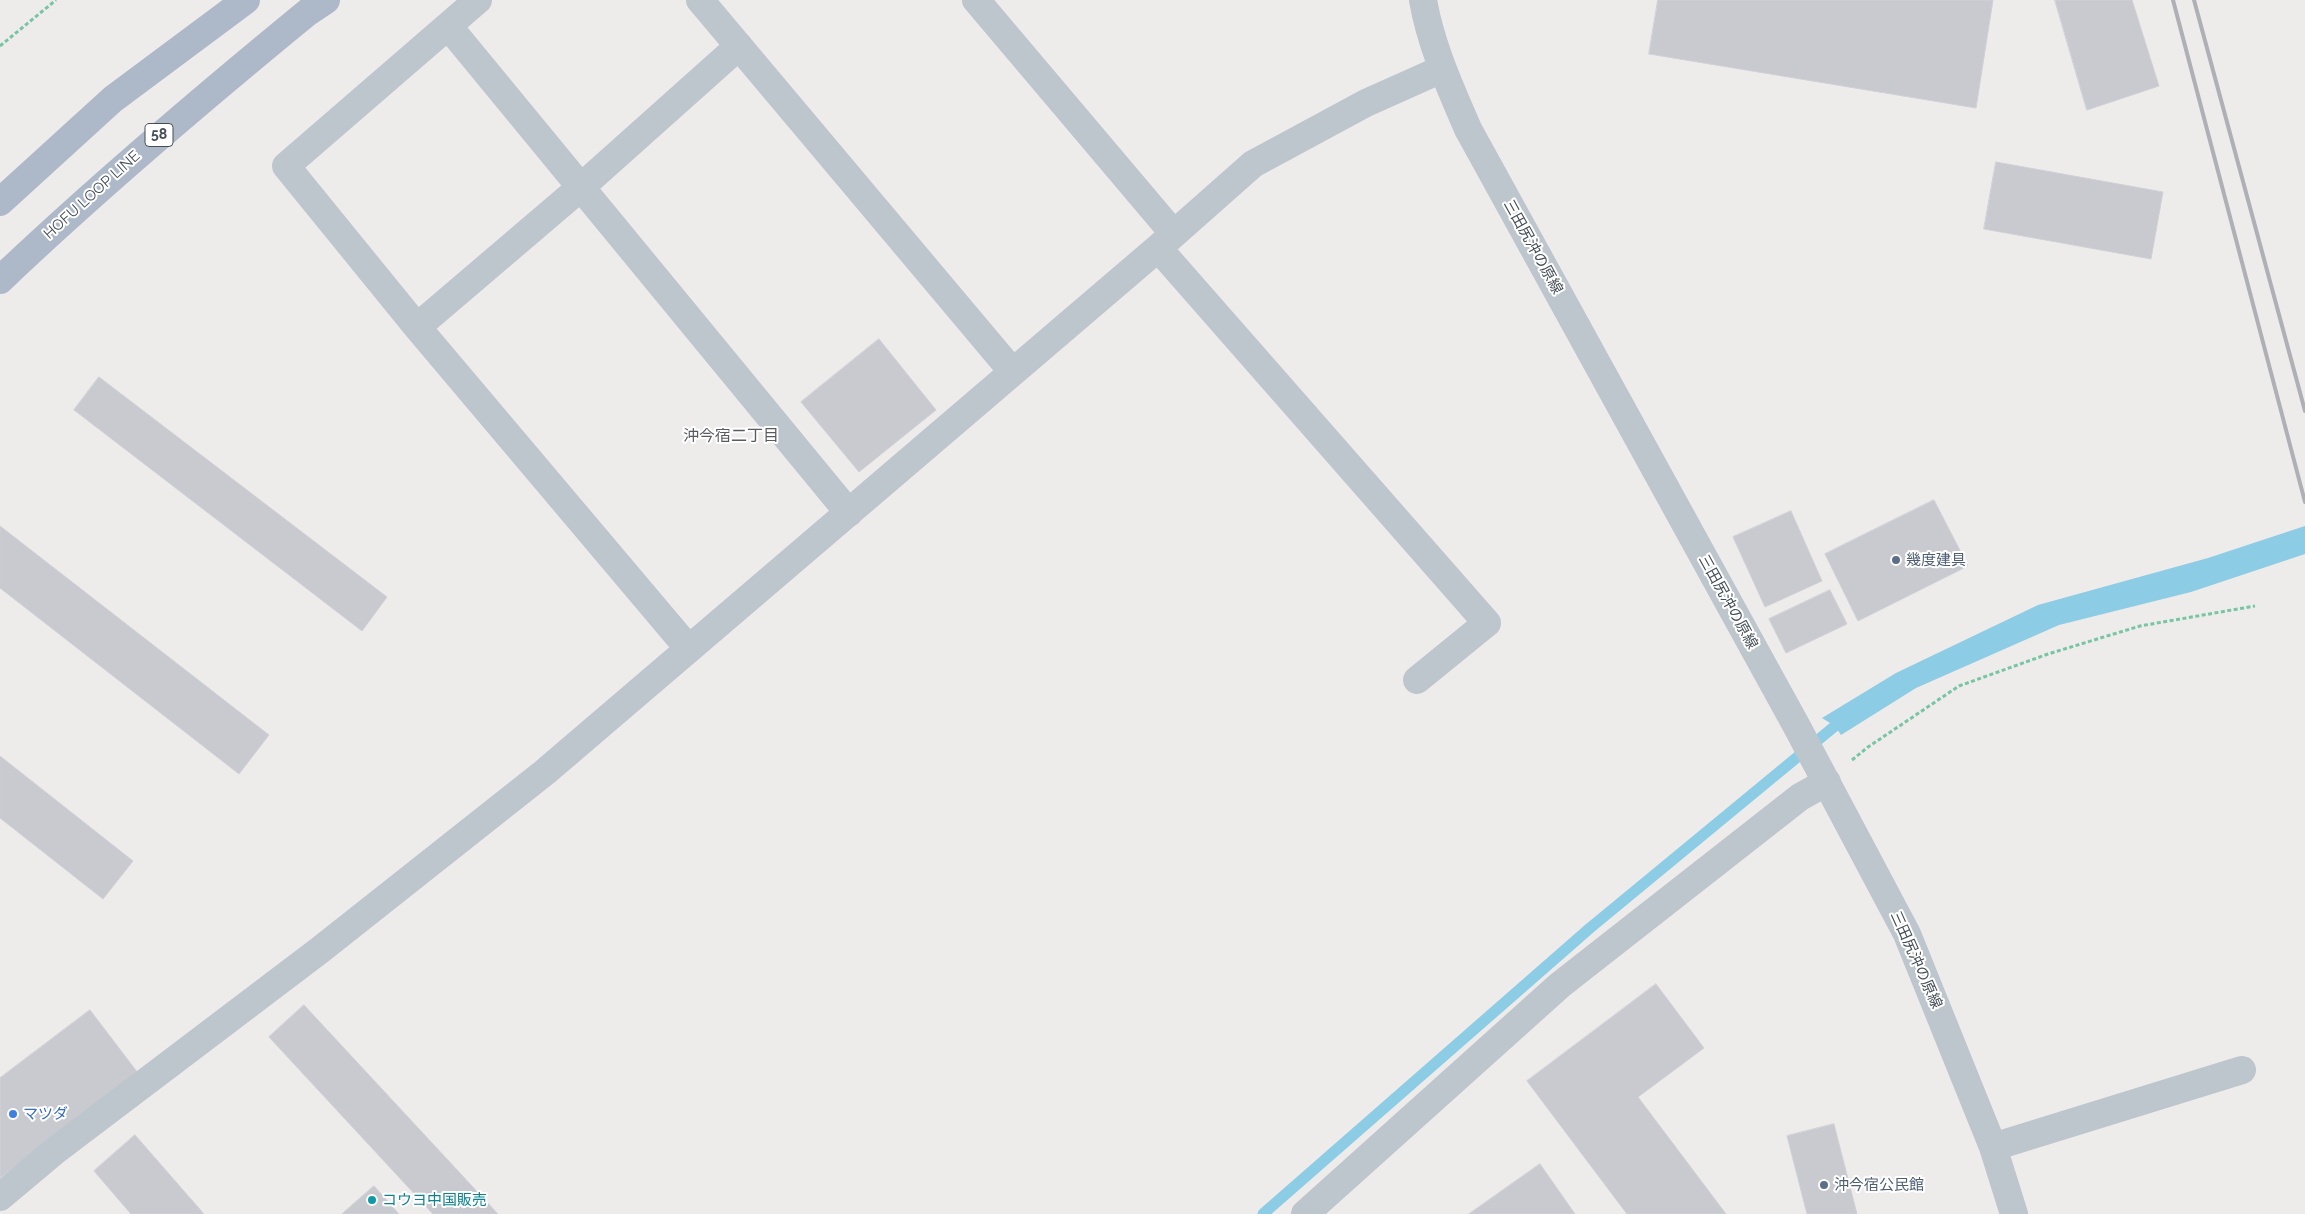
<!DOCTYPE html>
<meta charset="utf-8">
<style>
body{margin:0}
canvas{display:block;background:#eeebeb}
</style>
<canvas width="2305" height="1214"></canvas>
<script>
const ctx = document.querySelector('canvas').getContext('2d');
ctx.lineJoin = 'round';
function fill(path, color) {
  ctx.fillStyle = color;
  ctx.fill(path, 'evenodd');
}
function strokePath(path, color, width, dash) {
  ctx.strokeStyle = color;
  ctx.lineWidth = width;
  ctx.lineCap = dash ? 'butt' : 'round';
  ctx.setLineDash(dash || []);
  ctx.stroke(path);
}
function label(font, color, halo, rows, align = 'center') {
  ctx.font = font + ' Raleway,"Noto Sans JP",sans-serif';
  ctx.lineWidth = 4;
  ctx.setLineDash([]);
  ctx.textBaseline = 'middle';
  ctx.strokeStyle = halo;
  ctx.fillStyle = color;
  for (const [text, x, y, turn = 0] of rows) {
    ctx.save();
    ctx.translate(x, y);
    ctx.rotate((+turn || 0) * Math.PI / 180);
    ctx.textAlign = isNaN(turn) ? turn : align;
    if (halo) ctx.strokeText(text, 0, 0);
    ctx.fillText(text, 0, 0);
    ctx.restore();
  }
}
const water = new Path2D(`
 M2305,526V554L2191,592L2059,625L1916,688L1841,735L1835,726L1822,718L1896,673L2038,605L2208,558Z`);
const stream = new Path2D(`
 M1263,1214L1590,928L1835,726L1846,719`);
const building = new Path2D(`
 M1658,0H1993L1976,108L1649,54Z
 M2055,0H2132L2159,86L2087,110Z
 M1996,162L2163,192L2151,259L1984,229Z
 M879,339L936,410L859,472L801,402Z
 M99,377L387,597L362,631L74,410Z
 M1934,500L1968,566L1858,621L1825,554Z
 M1791,511L1822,581L1765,607L1733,537Z
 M0,526L269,735L239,774L0,588Z
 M1830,590L1847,624L1786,653L1769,619Z
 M0,756L133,861L103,899L0,818Z
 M1656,984L1704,1048L1638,1097L1726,1214H1627L1527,1081Z
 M304,1005L498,1214H433L269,1037Z
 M90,1010L138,1073L0,1178V1078Z
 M1834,1124L1857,1214H1807L1787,1136Z
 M135,1135L204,1214H131L94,1171Z
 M1540,1164L1575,1214H1469Z
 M374,1186L399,1214H342Z`);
const path = new Path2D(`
 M0,46L56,0
 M1852,760L1868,747L1959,686L2048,654L2140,626L2255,606`);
const street = new Path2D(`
 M478,0L286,166L417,327L689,649
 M700,0L1012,371
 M976,0L1174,234
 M1423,0C1431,46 1450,87 1468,129L1796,725L1907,934L1993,1147L2014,1214
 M449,27L849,513
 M1158,248L1487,623L1417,680
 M417,327L580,188L739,46
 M1993,1147L2242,1070
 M0,1197L56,1150L320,950L545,772L1158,248L1253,164L1366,103L1442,69
 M1305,1214L1560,985L1800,797L1827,782`);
const primary = new Path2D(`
 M0,202L113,99L246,0
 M0,280C99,186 203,98 308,12L326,0`);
const rail = new Path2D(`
 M2173,0L2305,502
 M2194,0L2305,411`);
const markers = [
 [1896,560,5,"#5c6f8a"],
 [13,1114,5,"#3f7fe0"],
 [1824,1185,5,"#5c6f8a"],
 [372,1200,5,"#0f9aa8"]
];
const shields = [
 [159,135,28]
];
const shieldNames = [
 ["58",159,135]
];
const streetNames = [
 ["HOFU LOOP LINE",92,195,-42],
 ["三田尻沖の原線",1533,247,61],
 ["三田尻沖の原線",1728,602,61],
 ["三田尻沖の原線",1916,960,66]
];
const serviceNames = [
 ["幾度建具",1906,560],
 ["沖今宿公民館",1834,1185]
];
const shopNames = [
 ["マツダ",23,1114]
];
const cultureNames = [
 ["コウヨ中国販売",382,1200]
];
const neighbourhoodNames = [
 ["沖今宿二丁目",731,436]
];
fill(water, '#8ccce4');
strokePath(stream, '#8ccce4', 11);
fill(building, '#c8cad0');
strokePath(building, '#d0d1d7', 1);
strokePath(path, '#77c5a3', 3, [4, 2.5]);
strokePath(street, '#bdc5cd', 28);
strokePath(primary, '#adb9c9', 28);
strokePath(rail, '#aeb0b5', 4);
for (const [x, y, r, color] of markers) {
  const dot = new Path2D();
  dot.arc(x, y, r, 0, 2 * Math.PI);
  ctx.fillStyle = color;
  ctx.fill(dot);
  strokePath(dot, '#fff', 2);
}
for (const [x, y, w] of shields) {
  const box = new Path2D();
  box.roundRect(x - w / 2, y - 11.5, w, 23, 4);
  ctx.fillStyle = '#fff';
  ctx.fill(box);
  strokePath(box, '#454e57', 1);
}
label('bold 14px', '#454e57', null, shieldNames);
label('15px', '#454e57', '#fff', streetNames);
label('15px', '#4e5e75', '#fff', serviceNames, 'left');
label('15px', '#366cbe', '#fff', shopNames, 'left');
label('15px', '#0d838f', '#fff', cultureNames, 'left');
label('16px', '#595b60', '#fff', neighbourhoodNames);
</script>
